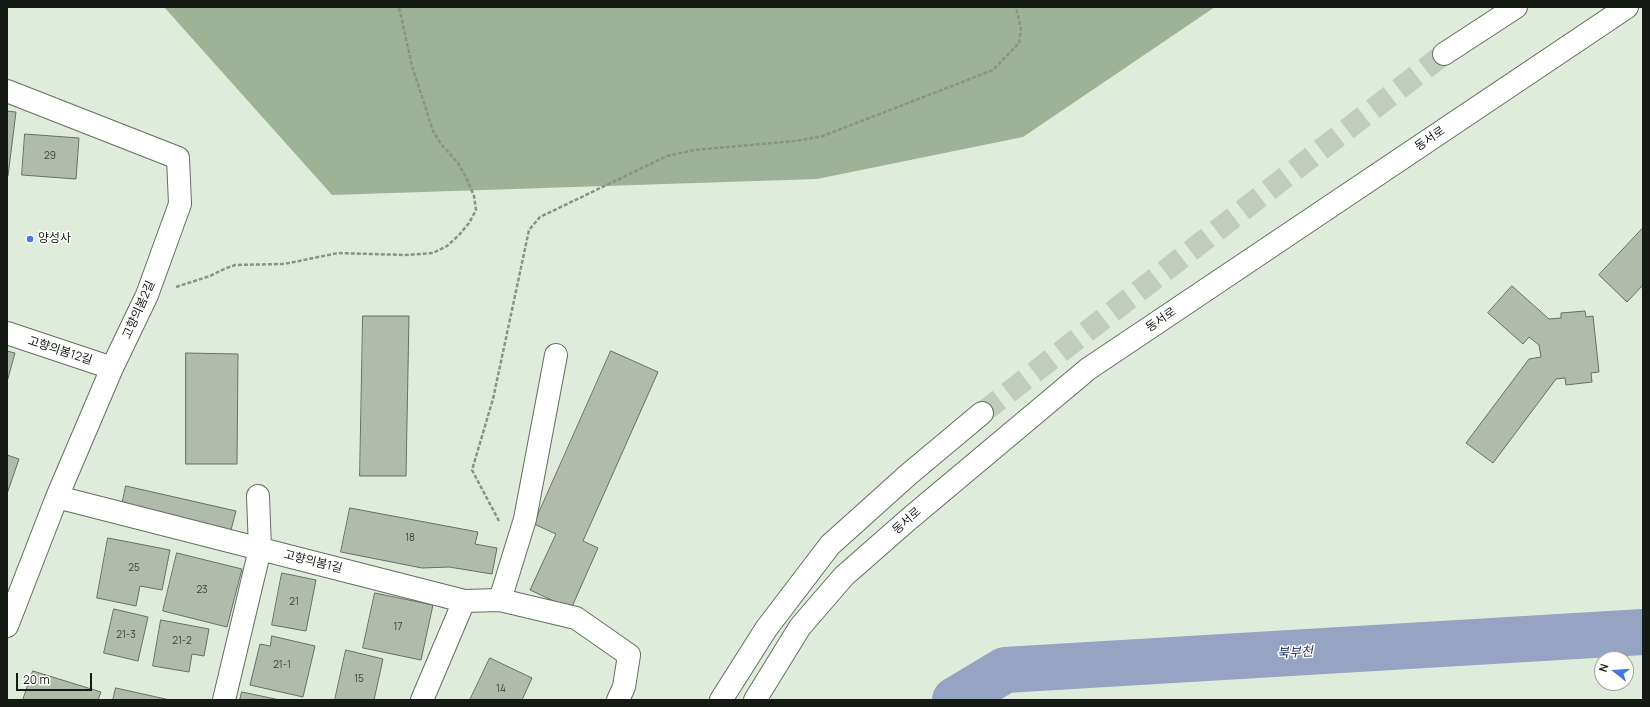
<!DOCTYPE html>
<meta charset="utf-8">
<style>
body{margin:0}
#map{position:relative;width:1650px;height:707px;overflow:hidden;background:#e0ecdb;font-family:Manrope,sans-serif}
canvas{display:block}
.frame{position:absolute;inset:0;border:8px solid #151a14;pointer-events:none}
.north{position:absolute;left:1594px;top:651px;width:40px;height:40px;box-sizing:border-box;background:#fff;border:1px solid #a1a3a1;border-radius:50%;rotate:287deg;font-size:11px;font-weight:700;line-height:16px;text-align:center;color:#151a14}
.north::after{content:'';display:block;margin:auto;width:14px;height:18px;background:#4376e7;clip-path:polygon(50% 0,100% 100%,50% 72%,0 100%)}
.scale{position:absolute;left:16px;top:673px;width:76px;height:18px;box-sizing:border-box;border:2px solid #151a14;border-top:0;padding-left:5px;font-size:12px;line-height:14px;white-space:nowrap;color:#151a14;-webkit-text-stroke:3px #fff;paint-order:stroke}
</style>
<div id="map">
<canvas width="1650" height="707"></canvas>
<div class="frame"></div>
<div class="north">N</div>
<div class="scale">20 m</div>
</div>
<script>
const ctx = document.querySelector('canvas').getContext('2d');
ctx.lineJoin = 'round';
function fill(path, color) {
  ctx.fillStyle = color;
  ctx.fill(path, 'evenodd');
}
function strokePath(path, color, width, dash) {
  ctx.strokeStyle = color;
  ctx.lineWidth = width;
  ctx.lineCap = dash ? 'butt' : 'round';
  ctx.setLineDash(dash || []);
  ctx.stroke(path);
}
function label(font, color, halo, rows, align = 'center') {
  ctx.font = font + ' Manrope,"Noto Sans KR",sans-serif';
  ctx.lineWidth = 3;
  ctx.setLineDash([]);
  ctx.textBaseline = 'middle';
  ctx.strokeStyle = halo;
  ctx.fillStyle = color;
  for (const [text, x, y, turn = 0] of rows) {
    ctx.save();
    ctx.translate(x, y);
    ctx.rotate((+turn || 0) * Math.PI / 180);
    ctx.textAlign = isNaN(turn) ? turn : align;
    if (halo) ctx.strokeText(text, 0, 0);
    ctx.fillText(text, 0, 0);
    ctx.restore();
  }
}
const forest = new Path2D(`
 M164,7H1215L1023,137L817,179L332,195Z`);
const river = new Path2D(`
 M955,700L1005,670L1643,632`);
const building = new Path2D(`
 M7,111L16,112L8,176H7Z
 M25,134L79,138L76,179L22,175Z
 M1643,228V285L1627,302L1599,275Z
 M1512,286L1549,319L1561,318V313L1585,311L1586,317L1593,316L1599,372L1591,373L1592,382L1566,385L1565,378L1556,379L1493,463L1466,443L1529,359L1541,357L1539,345L1529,337L1523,344L1488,313Z
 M363,316H409L406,476H360Z
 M7,351L15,353L7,382Z
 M611,351L658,372L583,541L598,548L571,609L530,590L556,534L534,524Z
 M186,353L238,354L237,464H186Z
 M7,455L19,459L7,494Z
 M126,486L236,511L231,530L122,505Z
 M350,508L478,532L475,544L497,548L492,574L449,567L422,568L341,552Z
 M108,538L170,550L162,590L140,586L136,606L97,598Z
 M177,553L242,569L227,627L163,611Z
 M282,573L316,580L306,631L272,625Z
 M375,593L433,605L421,660L363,648Z
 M114,609L148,617L138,661L104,653Z
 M161,620L209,629L204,656L192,654L189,672L153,666Z
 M272,636L315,646L303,697L250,685L260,644L270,646Z
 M346,650L383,659L374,700H335Z
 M490,658L532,678L522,700H470Z
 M33,671L101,692L98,700H23Z
 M116,688L170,700H113Z
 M242,692L280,700H240Z`);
const highwayTunnel = new Path2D(`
 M982,413L1444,54`);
const path = new Path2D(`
 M176,287L210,276L224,269L235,265L284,264L338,253L406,255L433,253L447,246L459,235L469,223L476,210L474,196L466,177L458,163L441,144L433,131L412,66L399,7
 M499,521L472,470L493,399L529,230L540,217L667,156L694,150L795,141L823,136L993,70L1019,43L1021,30L1016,7`);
const minor = new Path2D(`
 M7,91L178,158L180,204L147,295L112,368L57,497L7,626
 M7,333L112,368
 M57,497L464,601L422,700
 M500,600L576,618L629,655L624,687L618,700
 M464,601L500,600L525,519L556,355
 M224,700L260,549L258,496`);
const highway = new Path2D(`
 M1444,54L1516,7
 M721,700L766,629L830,545L909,474L982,413
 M755,700L800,627L844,576L909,519L1088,369L1627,7`);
const markers = [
 [30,239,4,"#4376e7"]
];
const numberNames = [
 ["29",50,156],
 ["18",410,538],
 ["25",134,568],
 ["23",202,590],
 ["21",294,602],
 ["17",398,627],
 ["21-3",126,635],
 ["21-2",182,641],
 ["21-1",282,665],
 ["15",359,679],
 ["14",501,689]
];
const streetNames = [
 ["동서로",1430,139,-34],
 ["고향의봄2길",139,310,-66],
 ["동서로",1161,320,-34],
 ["고향의봄12길",60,351,18],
 ["동서로",907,521,-41],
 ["고향의봄1길",313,562,14]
];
const poiNames = [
 ["양성사",38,239]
];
const waterNames = [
 ["북부천",1295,653,-3]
];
fill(forest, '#9eb395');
strokePath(river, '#94a4c2', 46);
fill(building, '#b0bbab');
strokePath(building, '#667062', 1);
strokePath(highwayTunnel, '#c2ccbd', 22, [22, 11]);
strokePath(minor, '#636e5f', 24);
strokePath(highway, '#636e5f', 24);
strokePath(path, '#8a9386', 2.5, [4, 2]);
strokePath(minor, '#fff', 22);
strokePath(highway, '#fff', 22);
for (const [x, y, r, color] of markers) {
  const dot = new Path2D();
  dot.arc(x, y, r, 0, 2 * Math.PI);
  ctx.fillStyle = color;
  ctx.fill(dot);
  strokePath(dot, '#fff', 1.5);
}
label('10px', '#3c423a', null, numberNames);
label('12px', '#151a14', '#fff', streetNames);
label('12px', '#151a14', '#fff', poiNames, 'left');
label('italic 13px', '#223660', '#fff', waterNames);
</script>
